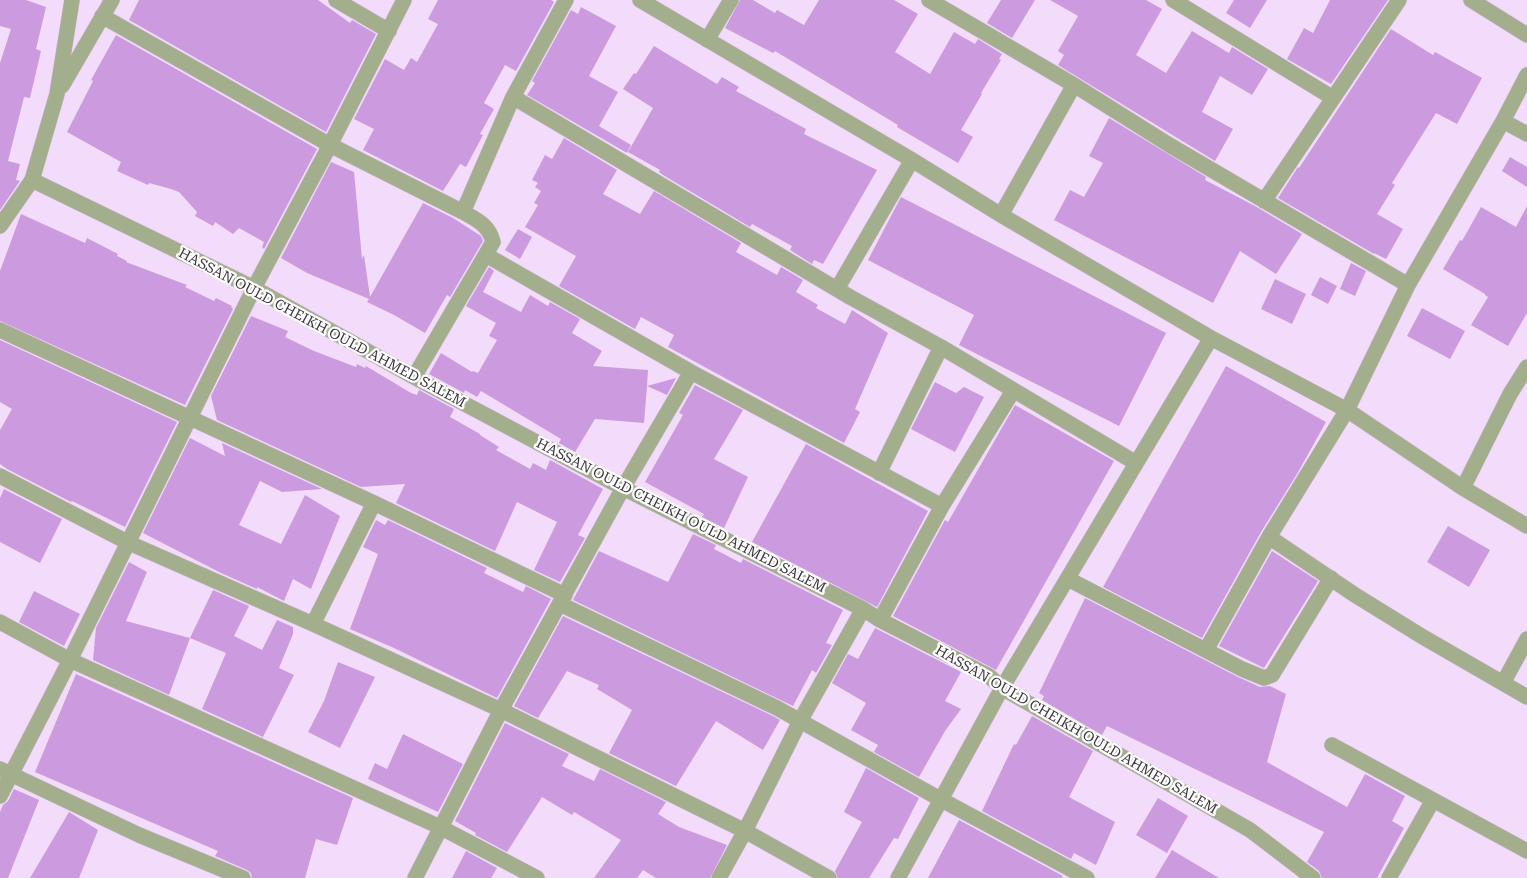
<!DOCTYPE html>
<style>
body{margin:0}
canvas{display:block;background:#f2dbfb}
</style>
<canvas width="1527" height="878"></canvas>
<script>
const ctx = document.querySelector('canvas').getContext('2d');
ctx.lineJoin = 'round';
function fill(path, color) {
  ctx.fillStyle = color;
  ctx.fill(path, 'evenodd');
}
function strokePath(path, color, width, dash) {
  ctx.strokeStyle = color;
  ctx.lineWidth = width;
  ctx.lineCap = dash ? 'butt' : 'round';
  ctx.setLineDash(dash || []);
  ctx.stroke(path);
}
function label(font, color, halo, rows, align = 'center') {
  ctx.font = font + ' "Roboto Serif",serif';
  ctx.lineWidth = 4.5;
  ctx.setLineDash([]);
  ctx.textBaseline = 'middle';
  ctx.strokeStyle = halo;
  ctx.fillStyle = color;
  for (const [text, x, y, turn = 0] of rows) {
    ctx.save();
    ctx.translate(x, y);
    ctx.rotate((+turn || 0) * Math.PI / 180);
    ctx.textAlign = isNaN(turn) ? turn : align;
    if (halo) ctx.strokeText(text, 0, 0);
    ctx.fillText(text, 0, 0);
    ctx.restore();
  }
}
const building = new Path2D(`
 M0,0H26L46,7L36,49L41,51L30,98L24,97L8,161L20,164L16,180L20,181L0,210V63L11,29L0,26Z
 M139,0H318L350,23L352,20L376,34L326,132L129,20Z
 M438,0H551L554,2L516,71L505,65L484,103L494,109L480,134L483,135L466,167L460,164L443,191L363,150L374,129L354,119L385,59L404,70L411,58L417,62L438,24L428,19Z
 M740,0H753L775,13L777,10L804,25L819,0H894L918,14L895,52L930,74L954,32L975,44L978,39L1002,54L999,59L1001,60L981,93L982,94L961,130L973,137L958,163L897,127L898,125L775,51L773,53L725,28Z
 M1001,0H1035L1012,38L987,23Z
 M1050,0H1146L1162,9L1136,55L1166,73L1192,31L1229,53L1232,47L1268,69L1252,95L1220,76L1202,112L1233,129L1215,161L1058,65L1064,55L1058,51L1078,16Z
 M1234,0H1267L1250,28L1226,13Z
 M1330,0H1388L1331,84L1287,59L1304,28L1313,33Z
 M581,7L616,26L589,76L618,92L599,126L631,145L627,153L527,95L535,83L532,81L571,10L578,14Z
 M1391,29L1433,55L1435,52L1482,78L1457,124L1436,113L1392,183L1395,185L1377,214L1403,229L1386,259L1374,253V254L1278,198L1298,167L1299,168Z
 M116,35L317,149L264,249L262,247L264,242L239,228L233,234L215,222L213,226L195,216L197,212L179,192L171,189L149,183L148,185L117,171L121,162L67,132L93,81L91,80Z
 M654,46L717,84L722,77L739,87L736,91L806,129L804,134L877,170L823,264L814,260L812,264L790,250L792,246L752,224L750,227L663,175L659,172L660,170L628,152L653,108L623,89L634,73L636,74Z
 M1109,118L1206,177L1205,180L1255,206L1302,234L1276,274L1240,251L1213,303L1054,220L1070,190L1084,197L1103,163L1089,156Z
 M564,138L617,170L603,194L640,214L654,191L741,243L736,252L777,275L781,267L803,280L796,292L818,305L816,308L845,324L852,310L888,333L855,409L860,412L844,443L668,347L674,335L641,317L635,329L559,286L576,256L525,227L538,205L534,203L541,191L535,187L538,183L532,180L545,155L552,159Z
 M1510,157L1527,167V187L1502,171Z
 M331,162L354,172L362,259L364,255L370,297L423,203L453,218L481,236L483,241L450,297L447,295L425,333L394,315L367,302L369,299L307,273L281,258Z
 M901,197L1166,333L1119,426L959,345L974,315L868,260Z
 M1527,206V313L1508,346L1471,325L1488,297L1485,295V294L1443,269L1460,240L1462,241L1481,207L1516,227Z
 M21,214L85,243L87,238L118,254L117,256L127,261L126,262L187,285L185,287L214,301L216,298L232,306L231,307L233,309L185,405L0,321V271Z
 M518,229L532,237L520,259L505,250Z
 M1351,263L1366,271L1355,296L1340,289Z
 M489,267L494,271L483,292L521,312L530,295L548,306L550,302L580,319L572,333L602,351L593,366L648,370L647,386L676,378L667,395L647,386L644,423L595,419L575,452L559,443L561,439L481,391L477,397L465,390L464,393L429,374L441,353L472,372L473,371L478,373L497,340L489,336L496,323L466,306Z
 M1320,277L1337,286L1328,304L1311,295Z
 M1275,279L1306,294L1292,324L1261,309Z
 M1422,308L1465,331L1450,359L1407,336Z
 M251,316L288,331L285,337L314,351L356,367L357,364L365,368L366,366L411,393L417,395L419,390L454,409L450,417L480,434V435L499,447L496,450L530,469L533,463L546,470L550,460L603,489L578,535L585,538L560,582L534,570L557,522L517,502L495,551L396,503L405,484L361,487L217,420L211,396Z
 M0,340L177,422L125,527L72,501L71,502L7,469L0,464V430L12,409L0,402Z
 M1226,366L1326,422L1297,474L1261,532L1202,638L1103,587Z
 M935,382L956,393L964,387L984,397L955,452L911,429Z
 M695,385L743,410L714,459L748,477L724,528L702,517L704,514L645,482L683,415L679,413Z
 M1015,405L1114,461L996,670L893,616L945,520L948,522Z
 M190,438L225,456L222,443L322,489L282,492L260,481L239,525L281,544L305,495L340,516L311,589L293,579L284,601L257,587V589L221,573L143,533Z
 M806,444L928,511L877,607L752,542Z
 M4,489L62,519L40,563L0,542V498Z
 M376,520L385,525L388,520L487,568L484,573L523,592L526,586L551,599L497,698L394,648L350,629L378,554L363,547Z
 M1448,526L1490,550L1469,587L1427,562Z
 M693,534L716,545L714,549L741,563L743,559L843,610L826,643L832,645L816,673L812,670L793,706L573,600L599,551L668,582Z
 M1272,551L1318,581L1264,668L1219,646Z
 M129,562L147,572L126,621L190,638L169,695L93,660L96,628Z
 M213,590L249,606L234,636L262,650L277,620L293,627V634L279,668L294,675L263,737L202,709L226,653L190,638Z
 M34,591L80,614L64,646L19,622Z
 M1085,598L1238,677L1260,687L1270,686L1286,694L1267,762L1347,807L1365,774L1405,796L1392,821L1404,828L1377,878H1322L1319,871L1307,862L1324,832L1107,726L1102,735L1042,700L1044,696L1039,693Z
 M563,616L773,716L780,720L763,750L716,721L676,786L609,753L632,710L597,689L599,685L567,671L538,718L514,706Z
 M875,628L961,672L945,701L961,709L945,731L919,777L874,752L878,745L851,730L866,703L832,683L848,654L858,659Z
 M338,662L375,677L340,748L308,732L324,701Z
 M76,674L353,798L337,845L316,839L305,878H252L251,873L247,870L215,856L218,851L35,772Z
 M1032,716L1093,751L1069,797L1115,822L1096,865L1074,853L1071,859L982,811L1014,744L1016,745Z
 M505,723L569,754L562,766L594,781L600,769L666,802L658,814L679,827L727,845L710,878H656L643,870L637,878H594L621,840L574,812L572,815L542,797L507,852L475,835L476,833L455,821Z
 M403,734L463,764L438,812L368,779L375,763L387,769Z
 M866,768L919,798L898,839L894,838L869,878H838L835,871L862,822L844,812Z
 M14,789L39,800L8,878H0V812L3,805L8,801Z
 M1158,798L1188,816L1167,853L1136,835Z
 M69,812L98,830L79,878H30Z
 M959,820L1063,876L1061,878H928Z
 M1172,850L1219,878H1155Z
 M466,851L497,868L491,878H452Z`);
const street = new Path2D(`
 M336,0L389,31
 M640,0L912,160L1001,215L1211,338L1347,410L1463,488L1527,526
 M929,0L1074,85L1171,146L1408,285
 M1173,0L1333,98
 M1471,0L1527,35
 M102,16L330,145L463,212C477,220 489,225 493,242L414,377
 M707,40L731,0
 M62,86L112,0
 M513,97L850,297L941,347L1136,463
 M1503,121L1527,134
 M32,180L254,288L414,377L623,488L863,609L880,620L989,676L1002,688L1250,830L1313,878
 M1264,201L1399,0
 M463,212L513,97L566,0
 M1001,215L1074,85
 M0,226L32,180L57,94L72,0
 M486,255L691,372L942,506
 M837,289L912,160
 M0,330L374,503L565,595
 M879,473L941,347
 M0,476L127,542L313,624L501,710L745,831L829,878
 M1463,488L1510,394L1527,367
 M1269,537L1355,595L1423,637L1527,697
 M1068,579L1242,669L1264,678L1272,675L1331,578
 M560,604L777,708L940,799L1087,878
 M880,620L942,506L1013,391
 M0,622L70,660L440,827L537,878
 M313,624L374,503
 M1206,650L1269,537L1347,410L1408,285L1503,121L1527,75
 M1503,683L1527,639
 M1332,745L1527,851
 M0,769L139,835L243,878
 M0,796L70,660L254,288L330,145L404,0
 M415,878L501,710L623,488L691,372
 M719,878L745,831L800,721L863,609
 M898,878L1002,688L1211,338
 M1389,878L1433,800`);
const streetNames = [
 ["HASSAN OULD CHEIKH OULD AHMED SALEM",322,328,28],
 ["HASSAN OULD CHEIKH OULD AHMED SALEM",681,516,27],
 ["HASSAN OULD CHEIKH OULD AHMED SALEM",1076,730,30]
];
fill(building, '#cc9bdf');
strokePath(street, '#cdb9d5', 16);
strokePath(street, '#a2ae8c', 15);
label('14px', '#3b323e', '#fff', streetNames);
</script>
